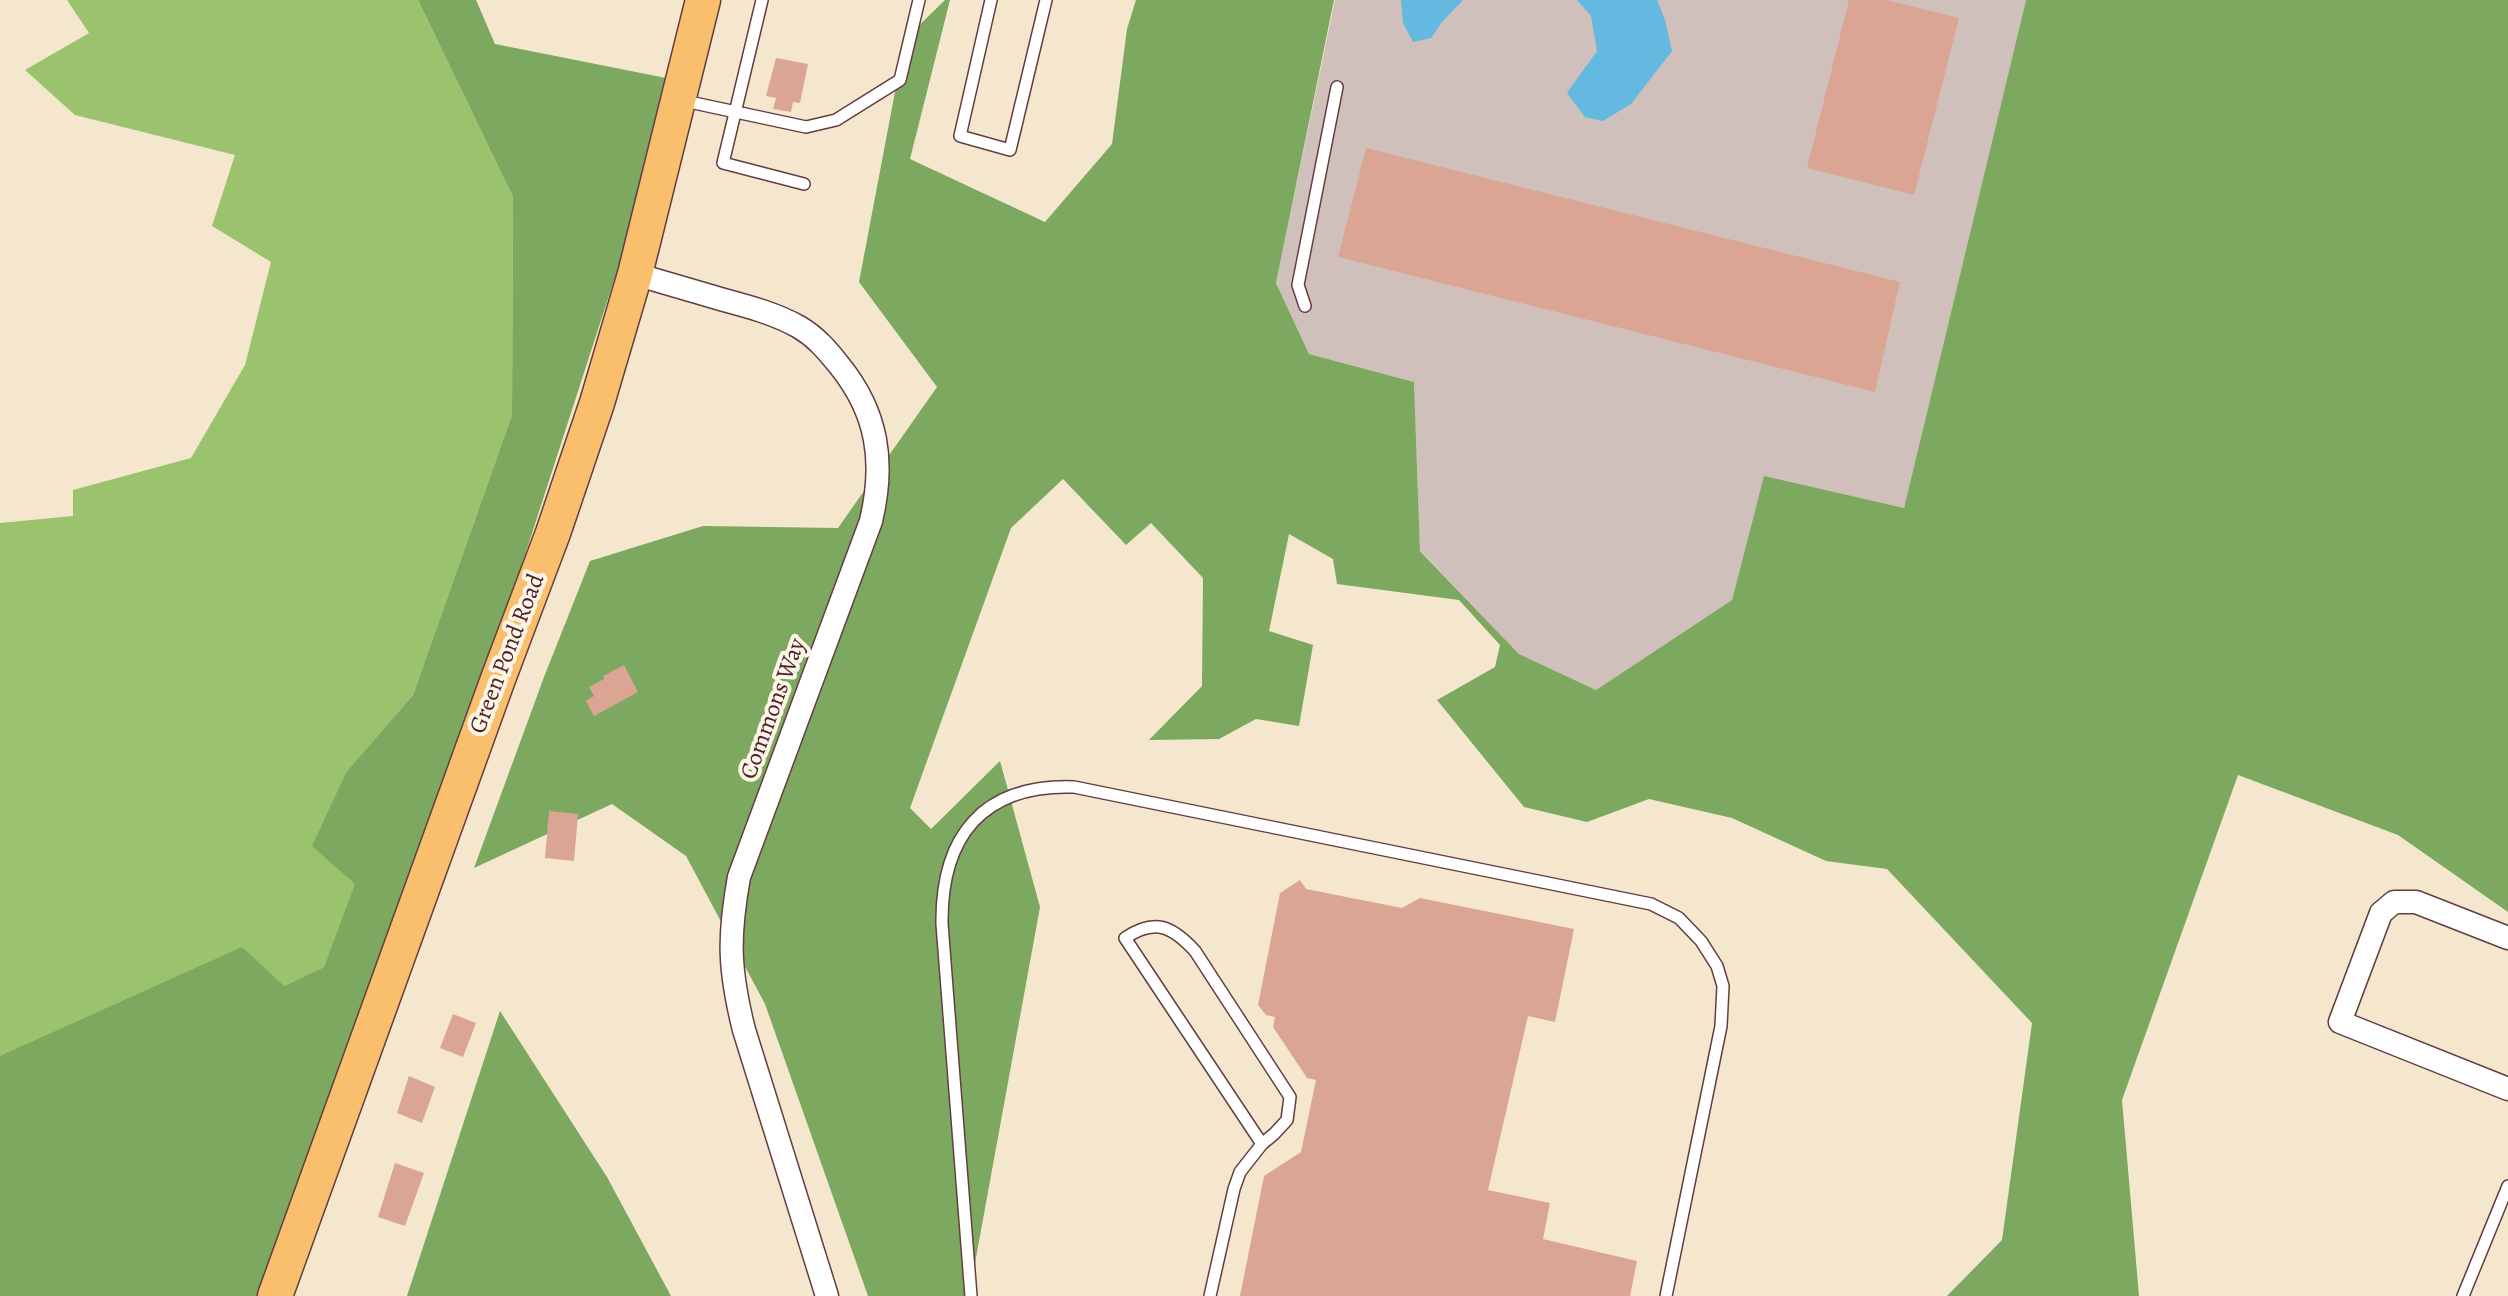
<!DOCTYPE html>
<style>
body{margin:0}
canvas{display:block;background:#f4e7cd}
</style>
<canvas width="2508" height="1296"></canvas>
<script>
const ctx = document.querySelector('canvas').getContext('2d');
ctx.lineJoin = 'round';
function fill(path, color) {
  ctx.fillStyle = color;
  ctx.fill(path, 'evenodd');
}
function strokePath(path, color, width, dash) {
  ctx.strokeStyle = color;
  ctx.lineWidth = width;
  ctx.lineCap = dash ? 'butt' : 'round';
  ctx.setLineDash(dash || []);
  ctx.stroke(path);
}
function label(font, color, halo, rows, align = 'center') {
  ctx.font = font + ' Alegreya,serif';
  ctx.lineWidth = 8;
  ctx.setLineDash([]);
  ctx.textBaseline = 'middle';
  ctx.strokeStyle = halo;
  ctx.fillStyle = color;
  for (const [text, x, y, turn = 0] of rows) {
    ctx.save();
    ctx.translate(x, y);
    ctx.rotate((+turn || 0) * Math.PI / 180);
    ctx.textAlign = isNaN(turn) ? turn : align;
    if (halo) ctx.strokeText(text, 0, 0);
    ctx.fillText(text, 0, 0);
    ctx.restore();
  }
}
const industrial = new Path2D(`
 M1335,0H2026L1904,508L1764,477L1732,600L1596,690L1519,654L1420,550L1414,382L1309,354L1276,283Z`);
const green = new Path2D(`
 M67,0H418L513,197L512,415L413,695L347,771L356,884L324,967L284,986L0,1056V523L73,516V490L191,458L245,365L271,262L212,226L235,155L75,115L25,70L89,33Z`);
const forest = new Path2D(`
 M418,0H476L495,44L671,79L626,243L480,694L261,1296H0V1056L242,947L284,986L324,967L355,884L312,846L347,771L413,695L512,415L513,197Z
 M945,0H950L910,159L1045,222L1112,144L1127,29L1136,0H1334L1276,283L1309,354L1414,382L1420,551L1519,654L1596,690L1732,600L1764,476L1904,508L2026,0H2508V912L2398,835L2238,775L2122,1100L2139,1296H1947L2002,1240L2032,1023L1887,869L1826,861L1732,818L1649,799L1587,822L1524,807L1437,700L1495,667L1500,645L1459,600L1337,584L1333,559L1289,534L1269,631L1313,645L1299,726L1256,719L1219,739L1149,740L1202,686L1203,578L1151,523L1126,545L1063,479L1011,528L910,808L931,829L1000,761L1040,907L969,1296H868L765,1004L686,856L612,804L474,868L544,677L590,561L703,526L838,528L937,387L859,282L905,39Z
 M500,1011L607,1177L671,1296H407Z`);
const water = new Path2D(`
 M1401,0H1463L1443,21L1431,38L1413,42L1403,23Z
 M1577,0H1657L1665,20L1672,51L1631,104L1603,121L1585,117L1567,93L1597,51L1591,16Z`);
const building = new Path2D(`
 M1849,0H1887L1959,18L1914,195L1807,168Z
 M776,58L808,64L800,103L793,102L791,112L773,109L776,98L766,96Z
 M1366,148L1900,282L1875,392L1338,257Z
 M624,665L638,692L594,716L586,701L594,696L589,687L604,679L603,676Z
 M549,811L578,814L574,861L545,858Z
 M1300,880L1306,889L1402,908L1420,898L1574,929L1555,1022L1528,1016L1488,1190L1550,1203L1543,1239L1637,1261L1630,1296H1240L1264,1176L1301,1152L1316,1080L1307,1078L1273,1027L1275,1017L1266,1015L1258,1005L1280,893Z
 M453,1014L476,1023L463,1057L440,1048Z
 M409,1076L435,1087L422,1123L397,1113Z
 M395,1163L424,1173L405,1226L378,1217Z`);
const service = new Path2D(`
 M762,0L723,163L804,184
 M991,0L960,136L1010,150L1046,0
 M680,100L806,127L836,120L900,80L919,0
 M1305,306L1298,285L1337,87
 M971,1296L942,924C941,836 983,784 1074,787L1651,904L1679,918L1701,941L1717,966L1723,986L1721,1026L1666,1296
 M1210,1296L1234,1189L1240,1172L1262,1144L1274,1134L1287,1120L1290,1097L1195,951C1172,926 1155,918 1125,938L1262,1144
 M2463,1296L2508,1186`);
const minor = new Path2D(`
 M635,274C665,283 694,291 724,300C750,307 776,314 799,327C816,337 827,350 839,365C878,413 885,462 871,521L739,877C728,938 729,970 744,1030L827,1296
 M2508,938L2416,902H2394L2381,913L2340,1022L2508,1089`);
const primary = new Path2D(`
 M275,1296L498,679L553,533L597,403L635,274L703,0`);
const streetNames = [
 ["Green Pond Road",508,654,-69],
 ["Commons Way",774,709,-70]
];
fill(industrial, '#d0c0bc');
fill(green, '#9bc26d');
fill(forest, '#7ca860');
fill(water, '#63b9e0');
fill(building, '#daa693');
strokePath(service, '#643d43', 14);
strokePath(minor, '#643d43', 25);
strokePath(primary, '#643d43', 37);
strokePath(service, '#fff', 11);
strokePath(minor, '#fff', 22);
strokePath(primary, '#f9bf6d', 34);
label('24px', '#4a1f2b', '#fcf5e5', streetNames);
</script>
